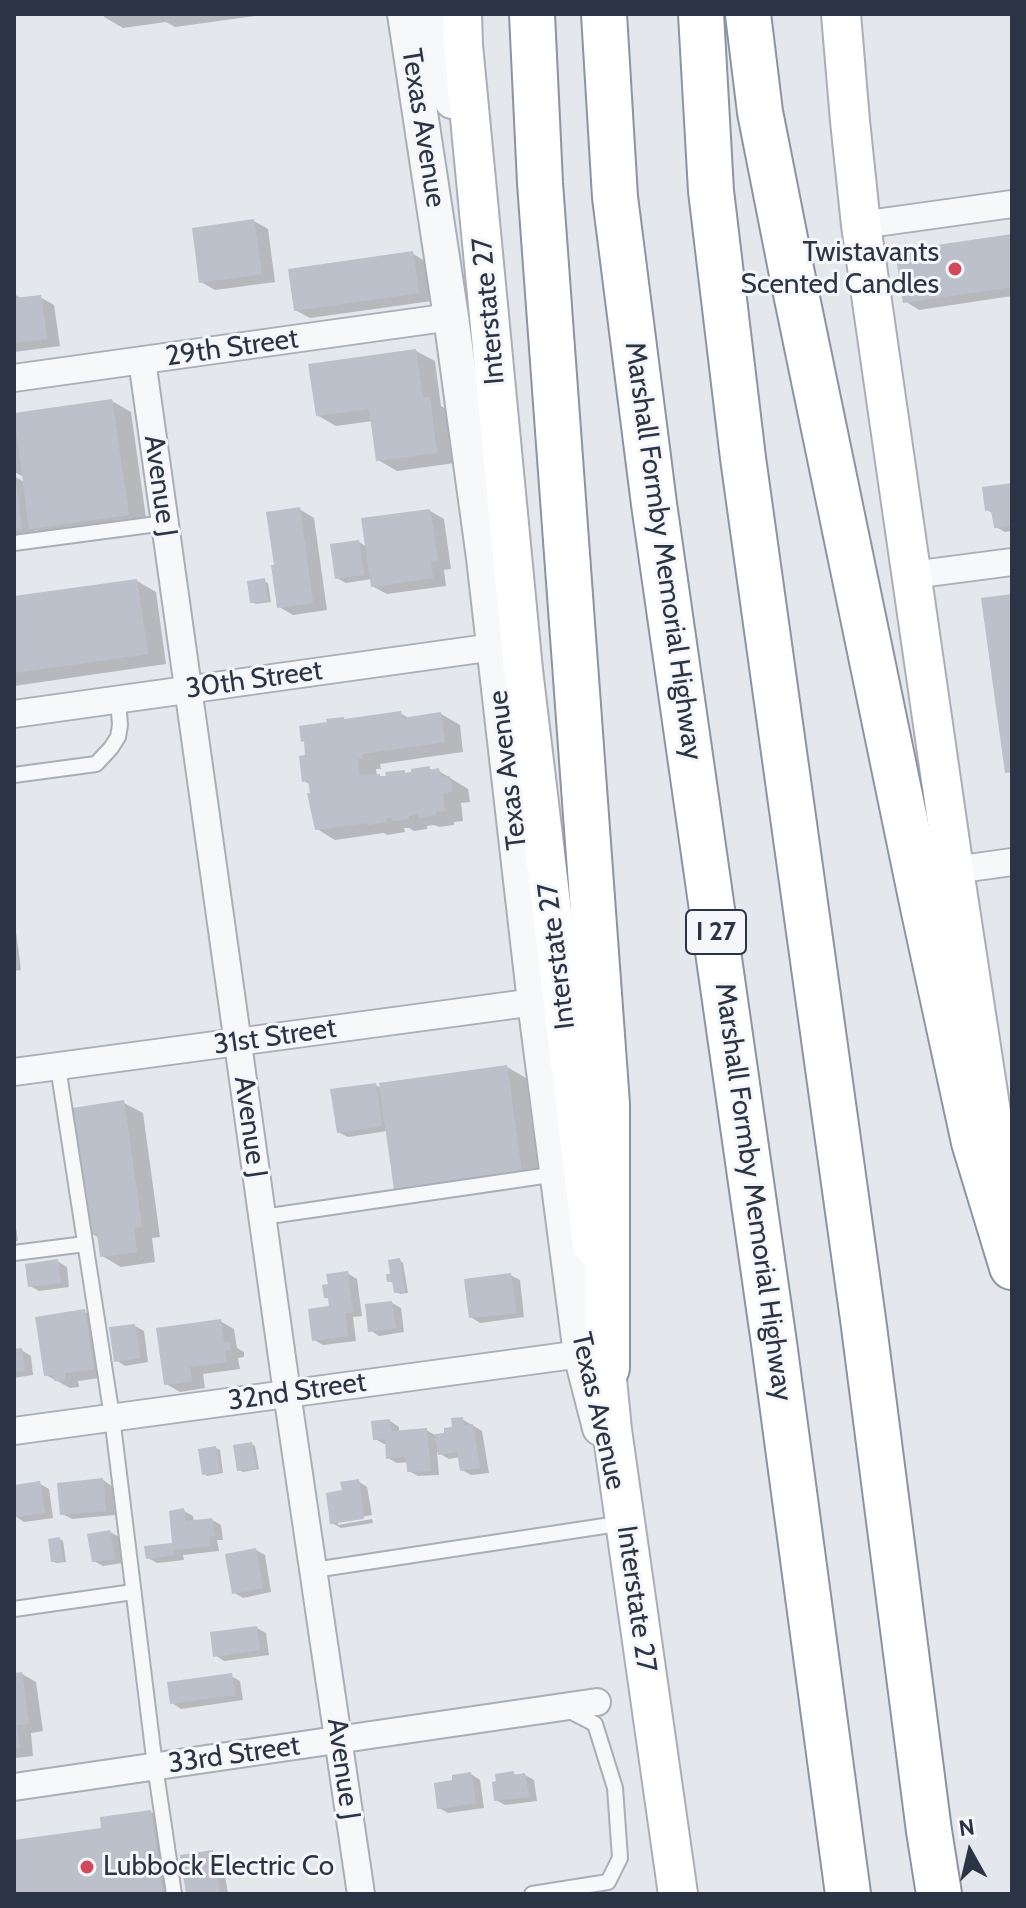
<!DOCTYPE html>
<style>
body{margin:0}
#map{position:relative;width:1026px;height:1908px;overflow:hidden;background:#e4e7ec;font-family:Cabin,sans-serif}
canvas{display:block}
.frame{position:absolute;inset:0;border:16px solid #2b3445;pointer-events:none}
.north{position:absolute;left:930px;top:1812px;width:80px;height:80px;-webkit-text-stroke:6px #f4f6f9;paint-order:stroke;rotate:352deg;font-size:22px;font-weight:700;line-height:32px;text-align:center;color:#2b3445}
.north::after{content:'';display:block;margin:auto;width:28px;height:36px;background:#2b3445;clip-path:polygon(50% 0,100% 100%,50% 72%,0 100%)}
</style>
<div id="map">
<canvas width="1026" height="1908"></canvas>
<div class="frame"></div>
<div class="north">N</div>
</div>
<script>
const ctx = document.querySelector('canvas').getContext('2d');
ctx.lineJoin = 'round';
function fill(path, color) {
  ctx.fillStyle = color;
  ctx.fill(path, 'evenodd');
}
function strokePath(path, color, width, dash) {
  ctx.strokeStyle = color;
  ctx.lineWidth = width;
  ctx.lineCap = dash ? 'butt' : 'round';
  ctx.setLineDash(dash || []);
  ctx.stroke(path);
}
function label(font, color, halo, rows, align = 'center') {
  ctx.font = font + ' Cabin,sans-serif';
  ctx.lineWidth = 6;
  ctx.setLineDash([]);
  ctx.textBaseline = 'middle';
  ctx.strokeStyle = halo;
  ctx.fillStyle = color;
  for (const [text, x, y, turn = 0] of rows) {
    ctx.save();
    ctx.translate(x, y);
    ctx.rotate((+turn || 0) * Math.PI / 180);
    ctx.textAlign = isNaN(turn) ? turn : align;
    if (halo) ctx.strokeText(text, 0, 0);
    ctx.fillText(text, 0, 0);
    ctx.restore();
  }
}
const shadow = new Path2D(`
 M104,14H270L175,27L166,22L123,28L104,17Z
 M254,221L268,229L275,282L215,290L201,282Z
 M1012,237V296L919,310L905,301Z
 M412,253L426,262L432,301L310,318L295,310Z
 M14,294L22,299L40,297L54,305L60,346L14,352Z
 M416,351L435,361L441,406L448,410L455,463L397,471L378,460L373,421L336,426L317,415Z
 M112,401L131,412L147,525L50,539L35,530L36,536L14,539V476L24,482V477L14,472V417Z
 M1012,485V531L1005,532L996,527L994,514L987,510Z
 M299,509L314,518L327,610L293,615L279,607L276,567Z
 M430,511L444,519L451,569L444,570L446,586L387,594L372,586V579L346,583L337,578L359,542L367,547Z
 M137,581L156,592L166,664L14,686V598Z
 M264,581L268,583L271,602L256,604L252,602Z
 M400,713L410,719L441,714L460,725L463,752L380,764L381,769H376L377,776L383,778L404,772L409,774L429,768L434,771H439L468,789L470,802L461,803L463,821L454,822V825L439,827L434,825L427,826V829L414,831L409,828H404L405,832L387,835L384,833L335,840L317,829L311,785L304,781L308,756L306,742L303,741L347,721Z
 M14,916L21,970L14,971Z
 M507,1067L526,1078L540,1182L414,1199L396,1188L387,1131L348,1137L338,1132L375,1085L381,1088Z
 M124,1103L143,1113L160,1237L152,1238L155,1262L121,1267L102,1256L99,1238L91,1233Z
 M14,1214L18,1241H14Z
 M399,1260L403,1263L408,1293L400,1294L396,1292L393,1283L389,1281Z
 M57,1261L67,1267L69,1287L39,1291L30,1286Z
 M347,1273L357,1279L362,1316L353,1317L356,1341L323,1345L314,1340L331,1308L330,1300L326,1297Z
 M510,1275L520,1280L524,1317L480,1323L471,1317Z
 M392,1303L401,1308L404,1332L379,1336L370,1330Z
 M85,1312L99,1320L107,1377L78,1381L79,1387L70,1388L46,1375Z
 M220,1321L234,1329L237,1348L244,1352V1357L238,1358L240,1369L203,1374L205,1388L180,1392L166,1384Z
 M135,1326L144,1331L148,1362L125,1366L116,1360Z
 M14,1340L17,1351L21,1350L31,1356L33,1375L14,1378Z
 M462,1419L482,1431L489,1473L471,1475L462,1470L460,1457L449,1459L437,1452L439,1475L418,1476L409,1471V1462L397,1463L388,1458L387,1444H384L375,1439L390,1421L399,1427V1432L426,1430L437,1436L455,1429Z
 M251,1444L255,1446L259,1469L243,1472L239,1470Z
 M216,1448L220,1450L223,1473L207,1476L204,1473Z
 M103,1480L112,1486L115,1515L72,1519L62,1514Z
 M358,1481L367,1487L372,1515L338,1521V1525L372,1519L373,1523L341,1528L332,1523L344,1492Z
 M40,1484L49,1489L53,1518L24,1522L15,1516L14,1487Z
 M184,1511L193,1516L194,1522L212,1520L221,1525L223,1540H217L219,1551L183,1555L184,1560L157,1563L148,1558L175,1545Z
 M110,1532L119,1537L123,1563L103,1566L94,1561Z
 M59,1539L63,1541L66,1562L56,1563L52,1561Z
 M256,1550L265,1555L271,1592L243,1598L233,1592Z
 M257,1628L266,1633L269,1655L224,1661L215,1655Z
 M22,1674L36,1682L43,1731L31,1733L33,1756L16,1758L14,1757V1675Z
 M231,1676L240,1681L243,1700L181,1709L172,1703Z
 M513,1773L518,1776L525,1775L534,1780L537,1801L505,1805L496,1800Z
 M471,1774L480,1780L484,1808L448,1813L439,1808Z
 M151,1812L170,1822L180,1894H14V1842L104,1830Z
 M213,1852L222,1857L228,1894H188Z`);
const building = new Path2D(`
 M254,219L262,274L199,283L192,228Z
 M1012,234V287L903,303L895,251Z
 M413,251L419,293L294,311L288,269Z
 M41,295L47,339L14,343V298Z
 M416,349L423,398L430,397L437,453L376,461L369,409L316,416L308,364Z
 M112,399L129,515L29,529L14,413Z
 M16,482L22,529L14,530V483Z
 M1012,483V525L994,528L991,510L985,511L982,487Z
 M300,507L313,603L277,608L271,565H274L266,512Z
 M430,509L438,561L431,562L433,578L371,587L361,518Z
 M359,540L364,575L335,579L330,544Z
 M265,578L268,601L250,603L247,581Z
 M137,579L148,654L14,673V596Z
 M1012,594V772L1005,773L981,598Z
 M401,711L402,718L441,712L445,742L362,754L363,759H358L360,776L380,774V776H386L385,772L405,770V773L411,772V769L430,766V770L439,768L441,777L450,776L452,792L443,793L445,811L436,812V815L419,818L418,814L409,816V819L393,821L392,818H386L387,822L367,825L366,823L315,830L307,793H310L308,781L302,782L299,756L305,755L304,741L301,742L299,726L327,722L326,719L344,717V719Z
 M507,1065L522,1172L394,1190L379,1083Z
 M376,1083L382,1126L337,1133L330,1089Z
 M124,1100L142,1227L134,1228L137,1252L100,1257L97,1233L90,1234L72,1108Z
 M400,1258L405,1292L394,1293L392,1281L387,1282L386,1274H390L388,1260Z
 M58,1259L61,1283L28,1287L25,1264Z
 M348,1271L353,1312L345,1313L348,1336L312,1341L308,1309L329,1306L328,1298H324L322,1285L328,1284L326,1274Z
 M511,1273L516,1313L469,1318L464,1279Z
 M392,1301L396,1328L368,1332L365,1304Z
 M85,1309L94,1369L65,1373V1380L54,1381V1375L44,1376L35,1317Z
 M221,1319L224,1343L230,1342L231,1350H225L227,1362L190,1367L192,1381L164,1385L156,1328Z
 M135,1324L140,1358L114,1362L109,1327Z
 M22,1348L25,1371L14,1372V1349Z
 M463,1417L464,1425L473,1424L480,1468L460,1471L457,1452L438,1455L435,1434L444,1433V1428L452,1427L451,1418Z
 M390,1419L391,1431L427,1428L431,1471L407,1472L406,1457L386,1459L385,1439L373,1440L371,1421Z
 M252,1442L256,1468L237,1471L233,1445Z
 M216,1446L220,1472L202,1475L198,1449Z
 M103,1478L106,1511L60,1515L57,1483Z
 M359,1479L364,1519L330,1524L326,1493L342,1490L340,1482Z
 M40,1481L45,1513L14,1517V1485Z
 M184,1508L186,1521L212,1518L215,1536H209L210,1546L174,1550L175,1555L146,1559L144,1546L172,1543L169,1511Z
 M110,1530L115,1559L92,1562L87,1534Z
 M60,1537L63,1561L51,1562L48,1539Z
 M256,1548L263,1588L232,1594L225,1554Z
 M257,1626L260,1650L213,1657L210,1632Z
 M22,1672L29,1724L17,1725L20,1748L14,1749V1673Z
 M232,1673L235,1695L170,1704L167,1682Z
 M514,1771V1775L525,1773L529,1797L494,1801L492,1782L496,1781L495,1774Z
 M471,1772L476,1803L437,1809L434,1783L452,1780V1775Z
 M151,1810L163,1894H14V1840L101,1828L100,1817Z
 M213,1850L220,1894H186L180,1855Z`);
const service = new Path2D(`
 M14,543L165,523
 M14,775L96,764L111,748L118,737L120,725L118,699
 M58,1067L112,1417L155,1766L174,1894
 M263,1217L557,1174
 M14,1253L85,1244
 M314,1570L624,1523
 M14,1609L133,1592
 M532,1894L608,1882L620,1858L615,1788L595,1724L568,1710`);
const minor = new Path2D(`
 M861,225L1012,204
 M142,360L287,1393L361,1894
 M14,378L451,317
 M912,575L1012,562
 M14,714L494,647
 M954,870L1012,862
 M14,1072L535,1002
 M14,1431L581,1354
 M14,1787L597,1702`);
const tertiary = new Path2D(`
 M405,14L451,317L484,558L535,1002L581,1354L600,1428
 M439,14L452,101`);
const secondary = new Path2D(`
 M462,14L463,45L523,670L592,1245
 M841,14L850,121L861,225L954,870L1001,1178
 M603,1338L612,1430L678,1894`);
const motorway = new Path2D(`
 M532,14L540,183L607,1104V1368
 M604,14L615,197L654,504L774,1343L848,1894
 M701,14L711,191L743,458L863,1319L929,1831L939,1894
 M748,14L760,112L791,269L923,907L974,1142L1012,1267`);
const markers = [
 [955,269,8,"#d1495b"],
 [87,1867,8,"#d1495b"]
];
const shields = [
 [716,932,60]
];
const shieldNames = [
 ["I 27",716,932]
];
const streetNames = [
 ["Texas Avenue",423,128,81],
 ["Interstate 27",489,311,-95],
 ["29th Street",232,348,-8],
 ["Avenue J",160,486,82],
 ["Marshall Formby Memorial Highway",663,551,82],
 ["30th Street",254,680,-8],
 ["Texas Avenue",508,770,-97],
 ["Interstate 27",557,956,-97],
 ["31st Street",275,1037,-8],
 ["Avenue J",250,1127,82],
 ["Marshall Formby Memorial Highway",753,1192,82],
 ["32nd Street",297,1392,-8],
 ["Texas Avenue",598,1411,77],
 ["Interstate 27",636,1599,82],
 ["33rd Street",234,1755,-8],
 ["Avenue J",343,1769,82]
];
const poiNames = [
 ["Twistavants",939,253],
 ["Scented Candles",939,285],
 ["Lubbock Electric Co",103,1867,"left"]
];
fill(shadow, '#0003');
fill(building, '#bbc0ca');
strokePath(service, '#a9aeb7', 18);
strokePath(minor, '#a9aeb7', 30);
strokePath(tertiary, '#a9aeb7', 38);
strokePath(secondary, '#a9aeb7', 42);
strokePath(motorway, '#8b94a3', 48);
strokePath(service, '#f7f8fa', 14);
strokePath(minor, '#f7f8fa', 26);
strokePath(tertiary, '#f7f8fa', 34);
strokePath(secondary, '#fff', 38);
strokePath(motorway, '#fff', 44);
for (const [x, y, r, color] of markers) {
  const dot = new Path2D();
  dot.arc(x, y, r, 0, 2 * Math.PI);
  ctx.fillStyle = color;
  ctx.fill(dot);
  strokePath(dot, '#f4f6f9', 3);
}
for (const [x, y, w] of shields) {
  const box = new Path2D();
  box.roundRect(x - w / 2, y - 22, w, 44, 6);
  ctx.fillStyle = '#f4f6f9';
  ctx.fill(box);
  strokePath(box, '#2b3445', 2);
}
label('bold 26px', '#2b3445', null, shieldNames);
label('28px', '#2b3445', '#f4f6f9', streetNames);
label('28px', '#2b3445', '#f4f6f9', poiNames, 'right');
</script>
